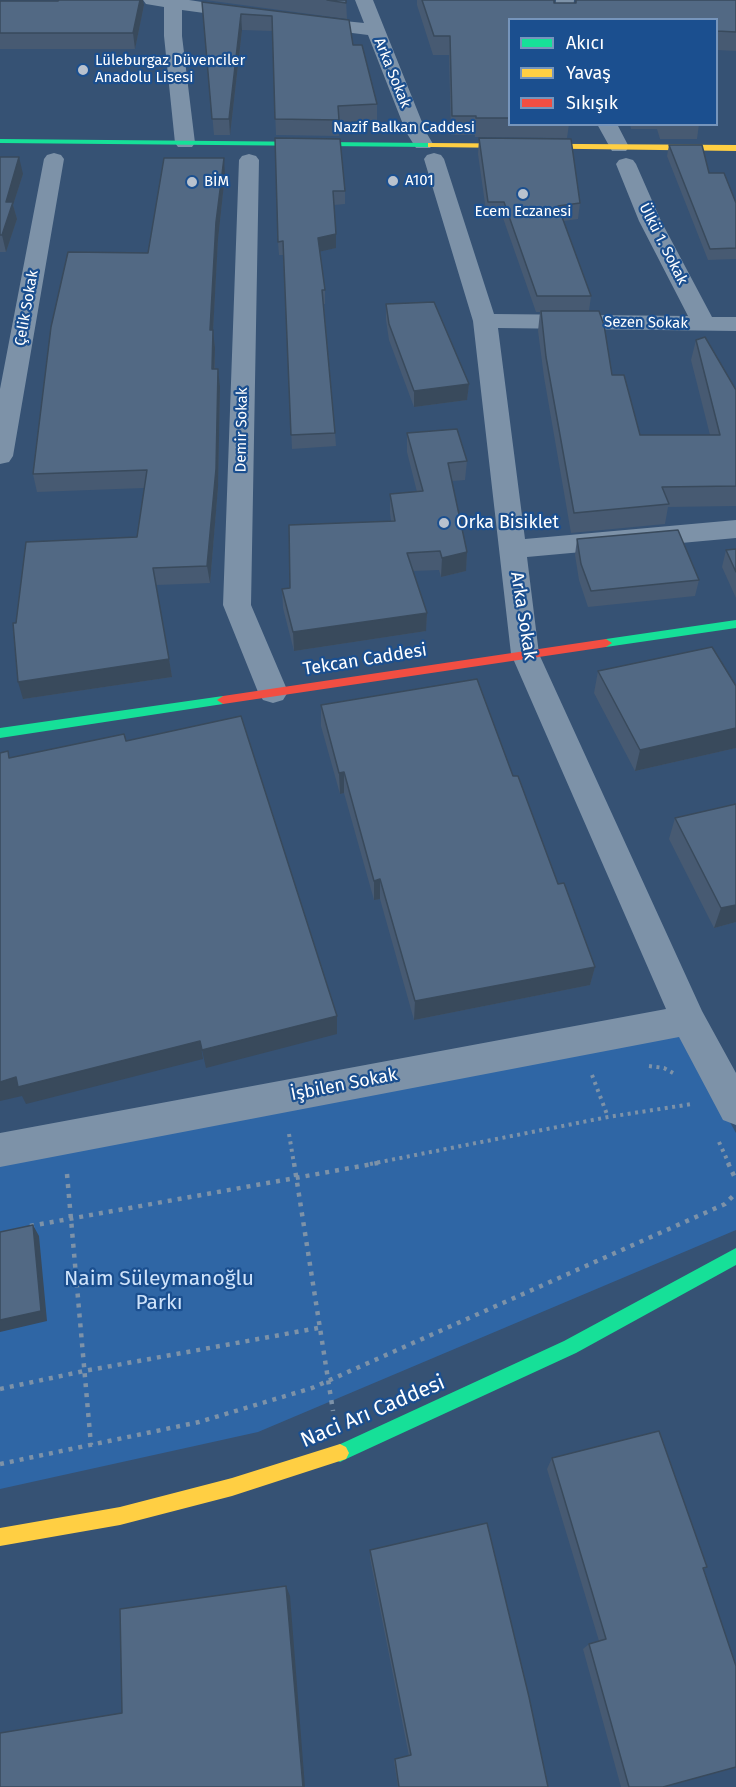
<!DOCTYPE html>
<meta charset="utf-8">
<style>
body{margin:0}
#map{position:relative;width:736px;height:1787px;overflow:hidden;background:#365274;font-family:"Fira Sans",sans-serif}
canvas{display:block}
.legend{position:absolute;left:508px;top:18px;width:210px;height:108px;box-sizing:border-box;background:#1b4f8f;border:2px solid #7695bc;margin:0;padding:8px 10px;list-style:none;font-size:18px;color:#fff}
.legend li{display:flex;align-items:center;gap:12px;height:30px}
.legend b{width:30px;border:2px solid #7695bc}
</style>
<div id="map">
<canvas width="736" height="1787"></canvas>
<ul class="legend">
<li><b style="height:8px;background:#16e098"></b>Akıcı</li>
<li><b style="height:8px;background:#ffcf43"></b>Yavaş</li>
<li><b style="height:8px;background:#f24e42"></b>Sıkışık</li>
</ul>
</div>
<script>
const ctx = document.querySelector('canvas').getContext('2d');
ctx.lineJoin = 'round';
function fill(path, color) {
  ctx.fillStyle = color;
  ctx.fill(path, 'evenodd');
}
function strokePath(path, color, width, dash) {
  ctx.strokeStyle = color;
  ctx.lineWidth = width;
  ctx.lineCap = dash ? 'butt' : 'round';
  ctx.setLineDash(dash || []);
  ctx.stroke(path);
}
function label(font, color, halo, rows, align = 'center') {
  ctx.font = font + ' "Fira Sans",sans-serif';
  ctx.lineWidth = 4.5;
  ctx.setLineDash([]);
  ctx.textBaseline = 'middle';
  ctx.strokeStyle = halo;
  ctx.fillStyle = color;
  for (const [text, x, y, turn = 0] of rows) {
    ctx.save();
    ctx.translate(x, y);
    ctx.rotate((+turn || 0) * Math.PI / 180);
    ctx.textAlign = isNaN(turn) ? turn : align;
    if (halo) ctx.strokeText(text, 0, 0);
    ctx.fillText(text, 0, 0);
    ctx.restore();
  }
}
const green = new Path2D(`
 M679,1032L736,1133V1230L258,1432L0,1489V1160Z`);
const pathFar1 = new Path2D(`
 M649,1066L664,1068L673,1073
 M592,1075L608,1117
 M289,1134L294,1164
 M719,1142L729,1164
 M370,1164L608,1117L692,1104`);
const path = new Path2D(`
 M294,1163L333,1411
 M728,1163L736,1180
 M67,1174L91,1445
 M30,1226L378,1163
 M0,1389L84,1371L318,1328
 M0,1464L199,1422L312,1388L725,1204L736,1193`);
const street = new Path2D(`
 M143,0H189L248,9L254,10L257,14L254,18L248,19L182,10V36L195,143L192,147H178L175,143L164,36V7L146,4Z
 M355,0H373L426,132L433,144L430,148H416L406,132L368,35L305,27L299,26L296,22L299,18L305,17L364,23Z
 M556,0H574L572,20H554Z
 M597,124H617L629,147L626,151H612Z
 M54,153L61,155L64,159L13,456L9,462L0,464V389L44,159L47,155Z
 M434,153L441,155L444,159L494,314L688,316L639,221L616,164L619,160L626,158L633,160L636,164L661,221L712,317H736V331L498,328L525,539L736,520V538L527,557L539,654L702,1011L736,1073V1125L723,1120L679,1037L0,1167V1133L666,1009L511,654L473,321L424,159L427,155Z
 M249,154L256,156L259,160L251,605L288,692L283,700L273,703L263,700L258,692L223,605L239,160L242,156Z`);
const fast = new Path2D(`
 M0,139L431,143L435,145L431,147L0,143Z
 M736,620V628L606,647L600,643L606,639Z
 M223,696L229,700L223,704L0,738V728Z
 M736,1248V1265L576,1353L346,1459L340,1462L334,1459L331,1453L334,1447L564,1341Z`);
const slow = new Path2D(`
 M428,143L736,145V151L431,147H428Z
 M340,1444L346,1447L349,1453L346,1459L232,1496L120,1525L0,1546V1528L120,1507L232,1478Z`);
const jam = new Path2D(`
 M606,639L612,643L606,647L223,704L217,700L223,696Z`);
const wall = new Path2D(`
 M205,0H346L347,19Z
 M417,0H554V3H575L736,0V51L717,50V20H510V124H569L567,138L475,137V135H451L449,55H433L417,5Z
 M0,1L144,5L135,49H0Z
 M202,2L349,20L353,45L377,104V120L339,122V136L276,135L272,31L242,30L230,135H214Z
 M630,124H699L697,139H660L657,129H631Z
 M275,138L345,191V204L334,205L336,248L320,251L325,290V304H324L335,433L336,446L292,449L283,255H279L278,242Z
 M479,138L580,203L578,219L563,221L591,296L589,311L612,375L640,435H710L691,360L696,340L736,390V506L668,507L665,524L571,533L544,377L538,331L540,312H536L503,218H487L478,154Z
 M669,145L709,173L736,203V259L708,260L667,156Z
 M0,157L23,174L13,205L17,219L6,252H0Z
 M225,175L218,239L213,331L215,348V369L220,387L218,487L210,583L156,585L172,677L23,699L16,623L137,537L144,488L37,492L33,474L148,253Z
 M386,304L469,384L467,400L414,407L389,340L386,320Z
 M407,433L467,461L465,480L452,481L467,552L466,571L441,577L439,570L413,571L427,613L426,631L294,651L283,608L282,589L290,588L391,521L390,513V494L417,492L407,452Z
 M577,539L699,580L695,596L588,607L579,580L575,555Z
 M736,549V598L722,567L726,550Z
 M598,671L736,686V748L635,771L594,693Z
 M321,705L513,776L558,884L595,967L590,985L414,1020L380,899L374,900L344,793L340,794L321,726Z
 M736,804V922L714,928L669,839L675,818Z
 M552,1458L707,1567L704,1569L663,1787H621L583,1649L589,1644L599,1641L547,1469Z
 M370,1550L548,1787H398L394,1761L395,1759L409,1756L370,1558Z`);
const shadedWall = new Path2D(`
 M140,0H143L144,5L135,49L133,33Z
 M241,14L242,30L230,135L229,119Z
 M19,157L23,174L13,205L17,219L6,252L2,235L6,202Z
 M224,158L225,175L218,239L213,331L215,348L214,387L210,330L216,222Z
 M336,234V248L318,252V238Z
 M218,369L220,387L218,487L210,583L207,566Z
 M469,384L467,400L414,407V391Z
 M467,552L466,571L441,577L442,558Z
 M427,613L426,631L294,651L293,632Z
 M169,659L172,677L23,699L18,682Z
 M736,728V748L635,771L640,750Z
 M344,772V793L340,794L339,773Z
 M380,879V899L374,900V881Z
 M736,905V922L714,928L721,908Z
 M595,967L590,985L414,1020L415,1001Z
 M337,1016V1034L206,1068L202,1050Z
 M200,1041L203,1059L26,1104L22,1096L0,1101V1082L16,1077Z
 M33,1225L39,1236L47,1321L0,1332V1320Z
 M286,1586L290,1596L305,1787H303Z`);
const building = new Path2D(`
 M59,0H140L133,33H0V1H58Z
 M327,0H346V3Z
 M422,0H554V3H576V0H736V32L717,31V20H510V118H476V116H452L450,36H434Z
 M202,2L349,20L353,45H362L377,104L338,106L339,120L275,119L272,16L241,14L229,119H212Z
 M275,138L340,139L345,191H333L336,234L318,238L325,290H322L335,433L291,435L283,241L278,242Z
 M479,138L571,139L580,203L558,206L591,296H537L504,202H488Z
 M669,145H702L709,173H724L736,203V248L710,249Z
 M0,157H19L6,202H13L2,235H0Z
 M164,158H224L216,222L210,330H213L212,369H218L216,469L207,566L153,568L169,659L18,682L13,623H16L26,542L137,537L147,470L33,474L51,327L68,252L148,253Z
 M434,302L469,384L414,391L389,324L386,304Z
 M541,311H599L604,325L612,375H624L640,435H720L696,340L705,337L736,390V486L662,487L669,504L574,513L546,357Z
 M457,429L467,461L448,463L467,552L442,558L440,551L407,553L427,613L293,632L282,589L290,588L289,525L395,521L390,494L423,491L407,433Z
 M678,530L699,580L591,591L581,564L577,539Z
 M736,549V572L726,550Z
 M712,647L736,686V728L640,750L598,671Z
 M477,679L513,776H518L558,884L564,883L595,967L415,1001L380,879L374,881L344,772L339,773L321,705Z
 M241,716L337,1016L202,1050L200,1041L18,1087L16,1077L0,1082V753L8,751L9,758L124,734L126,741Z
 M736,804V905L721,908L675,818Z
 M33,1225L41,1311L0,1320V1232Z
 M659,1431L707,1567L703,1568L736,1666V1767L663,1787H629L589,1644L606,1639L552,1458Z
 M487,1523L529,1697L548,1787H399L395,1759L411,1755L370,1550Z
 M286,1586L303,1787H0V1733L122,1713L120,1609Z`);
const markers = [
 [83,70,6,"#b9c2ce"],
 [393,181,6,"#b9c2ce"],
 [192,182,6,"#b9c2ce"],
 [523,194,6,"#b9c2ce"],
 [444,523,6,"#b9c2ce"]
];
const farPoinames = [
 ["Lüleburgaz Düvenciler",95,61],
 ["Anadolu Lisesi",95,78],
 ["A101",405,181],
 ["BİM",204,182],
 ["Ecem Eczanesi",523,212,"center"]
];
const farStreetnames = [
 ["Arka Sokak",392,73,68],
 ["Nazif Balkan Caddesi",404,128],
 ["Ülkü 1. Sokak",663,244,63],
 ["Çelik Sokak",27,308,-80],
 ["Sezen Sokak",646,323,1],
 ["Demir Sokak",242,430,-89]
];
const poiNames = [
 ["Orka Bisiklet",456,523]
];
const streetNames = [
 ["Arka Sokak",523,616,81],
 ["Tekcan Caddesi",365,660,-9],
 ["İşbilen Sokak",344,1085,-11]
];
const nearParknames = [
 ["Naim Süleymanoğlu",159,1279],
 ["Parkı",159,1303]
];
const nearStreetnames = [
 ["Naci Arı Caddesi",373,1412,-23]
];
fill(green, '#2f66a5');
strokePath(pathFar1, '#7d92a8', 4, [3, 4.5]);
strokePath(path, '#7d92a8', 4.5, [4, 6]);
fill(street, '#7d92a8');
fill(fast, '#16e098');
fill(slow, '#ffcf43');
fill(jam, '#f24e42');
fill(wall, '#475a72');
fill(shadedWall, '#394a5c');
fill(building, '#526984');
strokePath(building, '#394a5c', 1.5);
for (const [x, y, r, color] of markers) {
  const dot = new Path2D();
  dot.arc(x, y, r, 0, 2 * Math.PI);
  ctx.fillStyle = color;
  ctx.fill(dot);
  strokePath(dot, '#1b4f8f', 2);
}
label('15px', '#fff', '#1b4f8f', farPoinames, 'left');
label('15px', '#fff', '#1b4f8f', farStreetnames);
label('18px', '#fff', '#1b4f8f', poiNames, 'left');
label('18px', '#fff', '#1b4f8f', streetNames);
label('21px', '#cfe3fa', '#1b4f8f', nearParknames);
label('21px', '#fff', '#1b4f8f', nearStreetnames);
</script>
